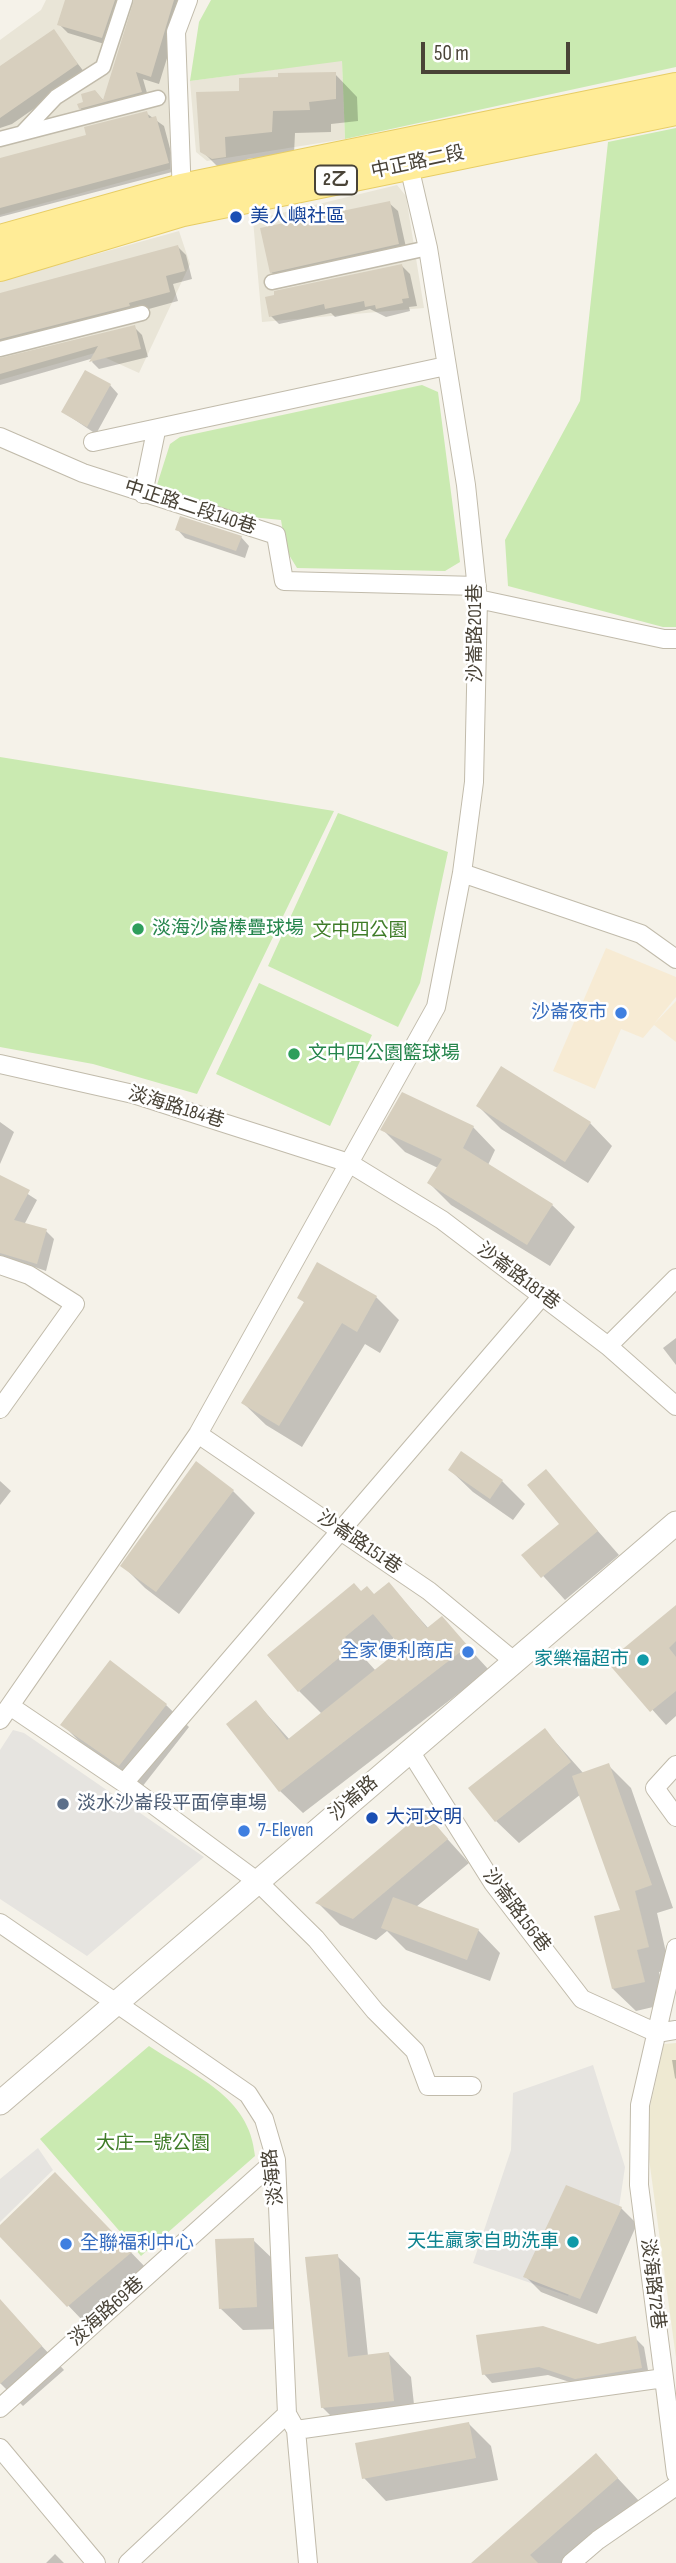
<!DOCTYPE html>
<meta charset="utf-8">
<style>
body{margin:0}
#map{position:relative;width:676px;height:2563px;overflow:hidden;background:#f5f2e9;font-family:"Sofia Sans Condensed",sans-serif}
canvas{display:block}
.scale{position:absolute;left:421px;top:42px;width:149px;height:32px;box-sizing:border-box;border:4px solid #494337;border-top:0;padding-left:9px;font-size:21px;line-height:24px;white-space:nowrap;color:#494337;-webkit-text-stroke:5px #fff;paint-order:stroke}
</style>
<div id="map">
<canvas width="676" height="2563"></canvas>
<div class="scale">50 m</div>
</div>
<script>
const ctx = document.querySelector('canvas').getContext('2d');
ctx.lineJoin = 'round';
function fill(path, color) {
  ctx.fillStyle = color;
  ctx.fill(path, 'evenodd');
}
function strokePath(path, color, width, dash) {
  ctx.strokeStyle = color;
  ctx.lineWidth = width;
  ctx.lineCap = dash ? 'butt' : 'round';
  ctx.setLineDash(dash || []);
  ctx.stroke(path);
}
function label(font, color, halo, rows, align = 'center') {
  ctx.font = font + ' "Sofia Sans Condensed","Noto Sans TC",sans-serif';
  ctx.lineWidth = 5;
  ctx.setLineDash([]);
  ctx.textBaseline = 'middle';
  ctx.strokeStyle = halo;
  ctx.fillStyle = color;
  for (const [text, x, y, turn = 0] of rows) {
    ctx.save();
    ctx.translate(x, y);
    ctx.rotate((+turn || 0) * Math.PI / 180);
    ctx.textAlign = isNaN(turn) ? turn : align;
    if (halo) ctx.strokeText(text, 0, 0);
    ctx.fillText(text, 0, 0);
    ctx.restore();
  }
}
const residential = new Path2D(`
 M46,0H178L169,28L170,169L0,215V40L41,10Z
 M342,60L345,139L207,161L196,152L190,81Z
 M397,185L406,196L424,308L262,322L253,220Z
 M179,231L190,264L139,373L95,353L0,380V281Z`);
const commercial = new Path2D(`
 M606,948L676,977V997L654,1024L676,1001V1042L654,1025L643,1038L621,1029L595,1089L553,1071Z`);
const education = new Path2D(`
 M676,2043V2358L645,2129L664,2044Z`);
const green = new Path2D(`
 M211,0H676V67L345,139L342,61L190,81L199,22Z
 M676,128V627H663L508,586L505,540L580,401L608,142Z
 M422,385L438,392L460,562L445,571L297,568L286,550L281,520L241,516L156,488L170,444L180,437Z
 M0,757L334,811L197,1094L93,1064L0,1047Z
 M338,813L448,852L420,983L398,1027L268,966Z
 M259,983L372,1035L330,1126L216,1074Z
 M149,2046C194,2076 250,2096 255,2156L141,2256L40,2139Z`);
const parking = new Path2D(`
 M13,1730L24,1733L204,1857L87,1956L0,1899V1750Z
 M593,2065L625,2167L618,2214L568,2296L473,2263L511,2150L513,2093Z
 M38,2148L53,2170L0,2222V2179Z`);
const shadow = new Path2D(`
 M67,0H132L126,1L111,46L68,33L59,24Z
 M136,0H185L159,84L143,79L149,100L88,116L80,108L95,91L104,101Z
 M53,32L85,73L12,124L0,128V69Z
 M335,74L357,97L358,121L331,124V132L295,133L294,154L247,159V179L229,178L206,155L241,93Z
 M146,113L164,126L176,171L0,217V160L88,136Z
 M389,203L398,211L407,252L280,280L271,272Z
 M178,247L186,255L192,279L173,284L178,301L6,348L0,357V294Z
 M401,265L410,274L417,306L409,307L410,311L386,317L370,309L335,317L331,313L279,324L271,316Z
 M134,327L142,335L148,357L99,369L92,362L94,358L0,385V360Z
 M110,385L118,394L96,434L63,412Z
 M177,529L241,537L249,546L245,558L185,538Z
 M478,1106L590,1123L612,1146L588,1183L501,1129Z
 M0,1122L14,1132L0,1164Z
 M473,1127L495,1150L488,1165L552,1205L575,1227L550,1266L451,1205L429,1183L438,1168L405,1152L383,1130Z
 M0,1176L37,1200L24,1225L46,1231L54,1239L46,1271L0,1255Z
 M299,1297H376L399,1320L380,1353L365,1344L302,1447L266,1425L243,1403L305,1303Z
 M676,1338V1365L663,1348Z
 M461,1454L502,1481L525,1504L513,1520L473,1492L450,1470Z
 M546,1472L619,1555L565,1600L524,1555L561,1524Z
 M0,1481L11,1491L0,1505Z
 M233,1491L255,1513L179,1614L145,1588L123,1566Z
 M389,1584L429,1629L442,1619L489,1670L303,1813L280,1791L256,1702L290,1740L322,1714L299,1691L361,1593L375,1596ZM395,1637L404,1648L376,1671L366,1660Z
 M676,1607V1716L666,1725L610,1662Z
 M166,1705L189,1727L142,1787L85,1747L63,1725Z
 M545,1730L584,1774L608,1765L631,1788L673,1908L657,1913L670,1970L659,1972L666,2004L636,2011L613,1989L622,1911L581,1794L519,1843L496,1821Z
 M424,1813L469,1863L416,1907L478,1930L500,1953L490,1981L406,1950L387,1931L376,1940L340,1925L318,1903Z
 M672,2060H676V2079L675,2078Z
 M72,2191L147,2269L84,2322L0,2234V2228Z
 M621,2208L637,2224L597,2314L541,2292L525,2276Z
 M253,2240L276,2262L279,2329L243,2330L220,2308Z
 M337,2256L360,2278L368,2356L389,2354L411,2377L416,2423L345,2430L322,2407Z
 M0,2301L64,2370L23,2406L0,2383Z
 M635,2338L644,2347L649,2376L585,2387L548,2375L492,2383L484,2374Z
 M469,2424L491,2446L498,2480L386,2501L364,2478Z
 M596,2455L639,2501L572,2563H475Z
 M55,2554L64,2563H46Z`);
const building = new Path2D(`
 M65,0H115L102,38L57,25Z
 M134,0H174L151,77L136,72L142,92L79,109L77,104L83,102L81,94L95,90L103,100Z
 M54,29L78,64L0,118V66Z
 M336,72V99L309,102L310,110L273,111L272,132L225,137L226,157L212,159L200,152L196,92L239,91V78L278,77V73Z
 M147,111L149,118L156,116L169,163L0,208V158L86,135L84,127Z
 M390,201L399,244L270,273L260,228Z
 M178,245L185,271L166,276L170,292L129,303L130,306L0,339V293Z
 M402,264L409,298L402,299L403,303L376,309L375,305L365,307L364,301L325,309L324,304L269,317L265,297L274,295V291Z
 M135,325L141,349L89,362L98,346L0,374V358Z
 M85,370L111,384L87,427L61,412Z
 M180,516L242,536L236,551L175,530Z
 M501,1066L591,1122L565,1162L476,1106Z
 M402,1092L474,1126L463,1148L553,1204L527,1245L427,1183L442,1159L380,1130Z
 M0,1175L30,1190L14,1220L47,1229L37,1264L0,1253Z
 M317,1262L377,1296L357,1332L342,1323L279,1426L241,1403L304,1302L297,1298Z
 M461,1451L503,1480L490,1499L448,1470Z
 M196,1461L234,1490L156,1592L120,1566Z
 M546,1469L598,1531L541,1578L521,1555L559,1524L527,1485Z
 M389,1582L427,1628L442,1616L468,1646L279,1792L226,1724L256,1700L287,1740L402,1648L373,1614L345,1637L353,1646L298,1692L267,1655L354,1583L361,1591L367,1586L374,1594Z
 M676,1605V1641L669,1648L676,1657V1691L650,1712L607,1662Z
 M110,1660L167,1704L119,1766L60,1725Z
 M545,1728L571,1762L495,1822L468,1788Z
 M609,1763L652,1885L635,1891L649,1947L637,1950L645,1982L612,1989L594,1916L620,1910L572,1776Z
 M424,1811L448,1839L353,1919L315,1903Z
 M393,1897L479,1929L467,1960L381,1928Z
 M55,2172L132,2252L67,2307L0,2237V2225Z
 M566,2185L622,2207L580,2299L523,2277Z
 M254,2238L257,2307L219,2309L215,2239Z
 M338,2254L348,2357L389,2352L394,2401L321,2408L305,2257Z
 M0,2299L42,2346L0,2384Z
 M543,2326L598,2344L636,2336L642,2368L575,2379L539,2367L482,2375L476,2335Z
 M469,2422L476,2458L362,2479L355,2443Z
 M596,2453L618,2478L530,2555L538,2563H471Z`);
const pedestrian = new Path2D(`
 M23,132L56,97L103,67L125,0
 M0,139L158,98
 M272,282L428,248
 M0,349L142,313`);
const minor = new Path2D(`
 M182,197L176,32L188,0
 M0,437L83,473L276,535L284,581L477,586
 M93,442L446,366
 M143,494L156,431
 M478,599L664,639H676
 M462,873L641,934L676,959
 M0,1064L133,1094L349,1163L442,1220L608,1346L676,1406
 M0,1265L29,1275L75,1304L0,1409
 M608,1346L676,1278
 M198,1434L429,1591L515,1662
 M10,1706L124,1783L258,1882L316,1939L375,2011L415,2051L428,2086H472
 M0,1720L198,1434L436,1007L462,873L474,782L478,599L466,485L428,248L409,166
 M410,1751L493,1883L582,1999L657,2033L676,2030
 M676,1765L655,1788L676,1817
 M124,1783L542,1296
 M0,1923L248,2094L264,2119L276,2160L287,2414L296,2430L308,2563
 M664,2378L676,2474
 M0,2408L276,2160
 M296,2430L664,2378L639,2185L640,2105L676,1948
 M0,2448L96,2563
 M128,2563L287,2414
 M571,2563L598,2540L676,2486`);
const tertiary = new Path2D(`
 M0,2103L676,1523`);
const primary = new Path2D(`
 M0,240L182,189L676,88
 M0,266L183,211L676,110`);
const markers = [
 [236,217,7,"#1a4fb4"],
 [138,929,7,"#2e9e5b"],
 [621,1013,7,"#3f7fe0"],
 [294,1054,7,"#2e9e5b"],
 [468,1652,7,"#3f7fe0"],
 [643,1660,7,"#0f9aa8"],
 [63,1804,7,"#5c6f8a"],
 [372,1818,7,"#1a4fb4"],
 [244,1831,7,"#3f7fe0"],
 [573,2242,7,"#0f9aa8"],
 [66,2244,7,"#3f7fe0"]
];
const shields = [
 [336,180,42]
];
const shieldNames = [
 ["2乙",336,180]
];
const streetNames = [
 ["中正路二段",418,163,-12],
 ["中正路二段140巷",190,508,18],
 ["沙崙路201巷",476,633,-90],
 ["淡海路184巷",176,1108,17],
 ["沙崙路181巷",518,1277,37],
 ["沙崙路151巷",359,1543,34],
 ["沙崙路",354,1799,-41],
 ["沙崙路156巷",516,1911,53],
 ["淡海路",274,2177,-97],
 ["淡海路72巷",652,2284,83],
 ["淡海路69巷",107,2312,-42]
];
const transitNames = [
 ["美人嶼社區",250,217],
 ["大河文明",386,1818]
];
const leisureNames = [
 ["淡海沙崙棒疊球場",152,929],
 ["文中四公園籃球場",308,1054]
];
const parkNames = [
 ["文中四公園",360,931],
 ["大庄一號公園",153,2144]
];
const shopNames = [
 ["沙崙夜市",607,1013],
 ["全家便利商店",454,1652],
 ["7-Eleven",258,1831,"left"],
 ["全聯福利中心",80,2244,"left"]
];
const cultureNames = [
 ["家樂福超市",629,1660],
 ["天生贏家自助洗車",559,2242]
];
const serviceNames = [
 ["淡水沙崙段平面停車場",77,1804]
];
fill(residential, '#e9e5d7');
fill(commercial, '#f7ebd4');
fill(education, '#eee9d2');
fill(green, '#caeab1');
fill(parking, '#e6e4e0');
fill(shadow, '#0003');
fill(building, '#d7cfbe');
strokePath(pedestrian, '#c1bbab', 17);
strokePath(minor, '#c1bbab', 20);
strokePath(tertiary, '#c1bbab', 25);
strokePath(primary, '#e7cd65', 32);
strokePath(pedestrian, '#fff', 14);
strokePath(minor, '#fff', 18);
strokePath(tertiary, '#fff', 23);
strokePath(primary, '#ffec97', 30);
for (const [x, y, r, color] of markers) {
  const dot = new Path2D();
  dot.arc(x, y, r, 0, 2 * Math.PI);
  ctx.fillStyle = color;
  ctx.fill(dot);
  strokePath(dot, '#fff', 2.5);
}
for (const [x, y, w] of shields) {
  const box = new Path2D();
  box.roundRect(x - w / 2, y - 14.5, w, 29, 5);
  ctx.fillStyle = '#fff';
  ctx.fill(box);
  strokePath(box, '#494337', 2);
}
label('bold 18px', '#494337', null, shieldNames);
label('19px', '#494337', '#fff', streetNames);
label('19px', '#164399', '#fff', transitNames, 'left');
label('19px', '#27864d', '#fff', leisureNames, 'left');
label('19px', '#3f7c28', '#fff', parkNames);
label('19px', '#366cbe', '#fff', shopNames, 'right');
label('19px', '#0d838f', '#fff', cultureNames, 'right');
label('19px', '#4e5e75', '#fff', serviceNames, 'left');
</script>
